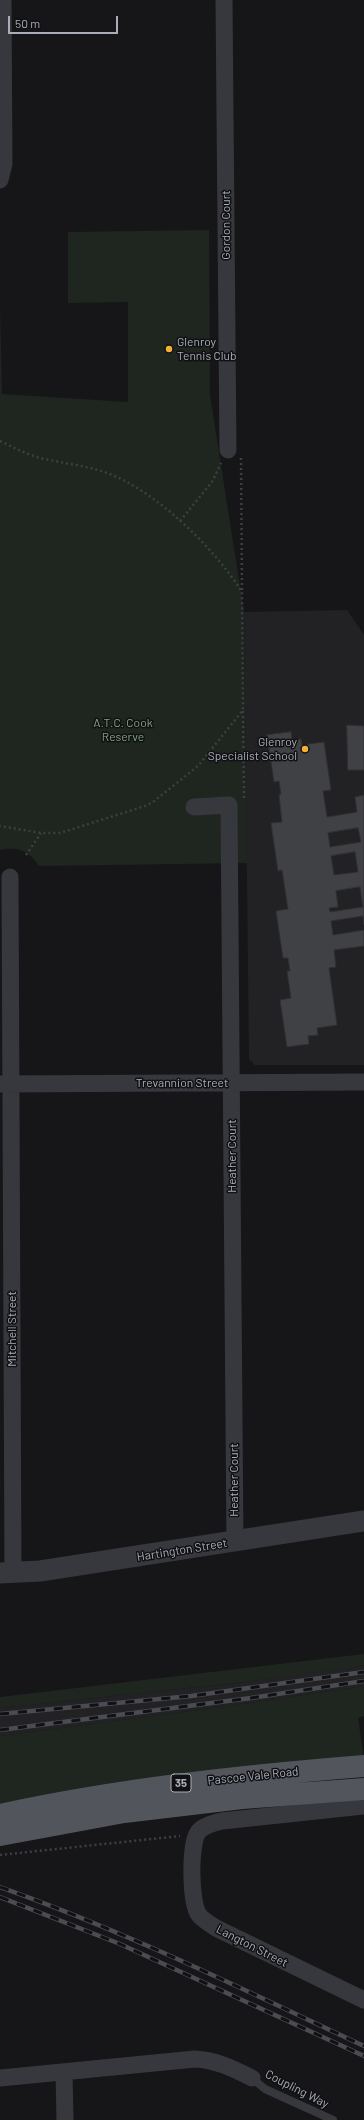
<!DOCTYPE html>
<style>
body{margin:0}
#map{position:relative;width:364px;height:2120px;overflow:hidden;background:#161618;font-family:Barlow,sans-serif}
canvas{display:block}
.scale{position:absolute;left:8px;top:16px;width:110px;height:18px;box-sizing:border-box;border:2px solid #a8adb8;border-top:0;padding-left:5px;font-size:12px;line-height:14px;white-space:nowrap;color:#a8adb8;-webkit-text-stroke:3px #111113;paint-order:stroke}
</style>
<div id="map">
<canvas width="364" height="2120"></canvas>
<div class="scale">50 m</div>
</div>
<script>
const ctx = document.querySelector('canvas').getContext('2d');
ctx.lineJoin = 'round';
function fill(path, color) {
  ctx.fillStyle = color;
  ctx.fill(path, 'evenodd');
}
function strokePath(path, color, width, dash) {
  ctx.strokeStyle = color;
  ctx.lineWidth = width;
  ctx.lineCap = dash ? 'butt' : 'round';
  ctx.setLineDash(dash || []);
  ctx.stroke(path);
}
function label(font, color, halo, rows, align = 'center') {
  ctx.font = font + ' Barlow,sans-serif';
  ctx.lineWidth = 3;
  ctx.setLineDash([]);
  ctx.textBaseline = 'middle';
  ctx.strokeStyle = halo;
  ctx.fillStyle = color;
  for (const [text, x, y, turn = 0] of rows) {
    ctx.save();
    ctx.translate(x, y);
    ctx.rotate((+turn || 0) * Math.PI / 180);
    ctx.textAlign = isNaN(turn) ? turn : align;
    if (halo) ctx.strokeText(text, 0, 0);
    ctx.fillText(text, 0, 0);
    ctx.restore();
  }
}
const built = new Path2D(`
 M347,610L364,635V1065H255L249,1059L244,612Z
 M364,1665V1686L236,1705L0,1736V1708L244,1682Z`);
const green = new Path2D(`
 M209,230L210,395L244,612L247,863L39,866C29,851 19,846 0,850V306L2,394L128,402V302L68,303V232Z
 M364,1654V1665L348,1668L244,1682L0,1708V1697Z
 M364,1686V1716L358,1718L364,1758L0,1806V1736L236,1705Z`);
const building = new Path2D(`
 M347,725L364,726V770H348Z
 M291,732L292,740L301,739L302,745L324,742L331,790L323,791L327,817L357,812L355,797L364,795V925L363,916L331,921L333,935L364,930V946L334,950L336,967L329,968L337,1025L317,1028L318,1035L308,1036L309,1044L287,1047L280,1000L291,998L287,971H290L288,958H283L276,911L288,909L282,870L278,871L271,823L282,822L279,795L281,794L279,781L274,782L267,735ZM358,828L361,842L330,847L328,833ZM355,852L358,872L334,875L331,856ZM360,887L363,907L330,912L329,908L338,907L336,891Z`);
const path = new Path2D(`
 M0,441C15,448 29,456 45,459C67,464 89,466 110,474C158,493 215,549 242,592L243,710L198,766L153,802L145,806L60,833H41L0,826
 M241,458L242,591
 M180,521L212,482L221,463
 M243,711L244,798
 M26,855L41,833
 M0,1855L180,1836`);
const service = new Path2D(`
 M252,2078L265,2089L333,2120`);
const minor = new Path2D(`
 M224,0L228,450
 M0,180L4,164L3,0
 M194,807L229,805L235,1542
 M10,877L13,1573
 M0,1084L364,1082
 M364,1806L222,1821C214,1823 205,1825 199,1831C189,1842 190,1903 199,1915C203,1920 210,1924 216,1928L364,2000
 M64,2072L65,2120
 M0,2078L195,2059C216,2060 232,2068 252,2078`);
const tertiary = new Path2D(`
 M0,1573L40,1571L364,1521`);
const primary = new Path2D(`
 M0,1815C120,1789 241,1776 364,1766
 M0,1835L124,1812L242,1798L364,1789`);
const rail = new Path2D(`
 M0,1714L191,1696L364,1672
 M0,1730L251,1698L364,1681
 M0,1887C125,1931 244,1990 364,2046
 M0,1897L120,1944L364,2056`);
const markers = [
 [169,349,4,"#f2b134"],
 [305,749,4,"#f2b134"]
];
const shields = [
 [181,1783,20]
];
const shieldNames = [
 ["35",181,1783]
];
const streetNames = [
 ["Gordon Court",226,225,-90],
 ["Trevannion Street",182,1083],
 ["Heather Court",232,1156,-90],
 ["Mitchell Street",12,1329,-90],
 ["Heather Court",234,1480,-90],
 ["Hartington Street",182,1550,-9],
 ["Pascoe Vale Road",253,1776,-6],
 ["Langton Street",252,1946,27],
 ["Coupling Way",297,2089,27]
];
const poiNames = [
 ["Glenroy",177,342],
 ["Tennis Club",177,356],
 ["Glenroy",297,742,"right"],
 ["Specialist School",297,756,"right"]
];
const parkNames = [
 ["A.T.C. Cook",123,723],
 ["Reserve",123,737]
];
fill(built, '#222225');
fill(green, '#1e261f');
fill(building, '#404145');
strokePath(building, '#303034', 1);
strokePath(path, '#3d3f44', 2.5, [2, 3]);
strokePath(service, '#37383d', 8);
strokePath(minor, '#37383d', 17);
strokePath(tertiary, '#37383d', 21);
strokePath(primary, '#53555c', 22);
strokePath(rail, '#4a4c52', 4.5);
strokePath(rail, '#111113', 3, [9]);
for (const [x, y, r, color] of markers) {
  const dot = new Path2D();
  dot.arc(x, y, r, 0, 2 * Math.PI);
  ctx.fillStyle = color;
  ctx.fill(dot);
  strokePath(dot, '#111113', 1.5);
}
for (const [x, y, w] of shields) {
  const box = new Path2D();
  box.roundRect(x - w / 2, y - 9, w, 18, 3);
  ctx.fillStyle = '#111113';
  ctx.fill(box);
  strokePath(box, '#a8adb8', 1);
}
label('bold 11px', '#a8adb8', null, shieldNames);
label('12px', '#a8adb8', '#111113', streetNames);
label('12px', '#a8adb8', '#111113', poiNames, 'left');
label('12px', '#7fa381', '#111113', parkNames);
</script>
